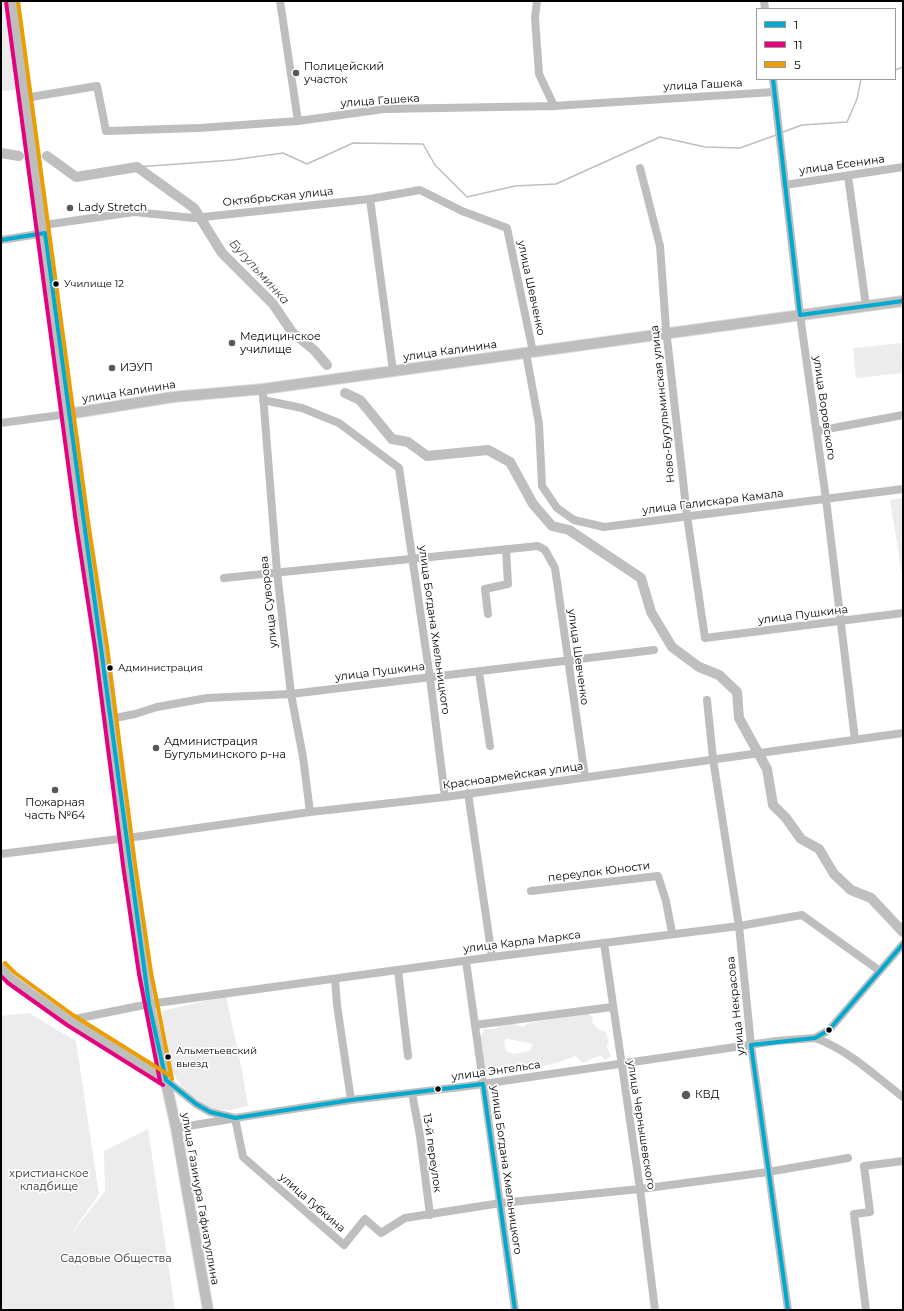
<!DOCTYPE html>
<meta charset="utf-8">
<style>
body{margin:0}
#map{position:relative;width:904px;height:1311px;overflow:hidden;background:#fff;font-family:Montserrat,sans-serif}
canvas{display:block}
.frame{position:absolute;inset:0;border:2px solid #000;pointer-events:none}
.legend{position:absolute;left:756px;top:8px;width:140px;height:72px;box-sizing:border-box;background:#fff;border:1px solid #999;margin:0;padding:5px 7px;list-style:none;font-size:12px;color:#000}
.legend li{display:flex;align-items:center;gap:8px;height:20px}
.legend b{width:20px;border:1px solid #999}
</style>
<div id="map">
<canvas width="904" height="1311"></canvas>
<div class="frame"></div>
<ul class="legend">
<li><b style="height:5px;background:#00a9ce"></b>1</li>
<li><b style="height:5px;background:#e5007d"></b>11</li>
<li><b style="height:5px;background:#eb9e00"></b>5</li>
</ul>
</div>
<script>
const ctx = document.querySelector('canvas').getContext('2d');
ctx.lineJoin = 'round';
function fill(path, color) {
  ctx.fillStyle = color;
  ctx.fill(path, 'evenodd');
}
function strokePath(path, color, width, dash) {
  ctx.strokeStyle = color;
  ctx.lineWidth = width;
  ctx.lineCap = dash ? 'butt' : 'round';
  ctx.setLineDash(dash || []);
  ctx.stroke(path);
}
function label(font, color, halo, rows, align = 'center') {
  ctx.font = font + ' Montserrat,sans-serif';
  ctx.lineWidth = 3.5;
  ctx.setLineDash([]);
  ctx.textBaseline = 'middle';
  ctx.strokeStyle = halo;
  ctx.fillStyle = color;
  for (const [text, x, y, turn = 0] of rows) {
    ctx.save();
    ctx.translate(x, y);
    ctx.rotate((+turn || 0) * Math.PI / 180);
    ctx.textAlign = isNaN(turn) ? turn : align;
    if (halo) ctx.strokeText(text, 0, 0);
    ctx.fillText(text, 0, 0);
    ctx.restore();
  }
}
const green = new Path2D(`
 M1,1H6L18,90L1,91Z
 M901,343L903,373L856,378L853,348Z
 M903,498V582L890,500Z
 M226,996L242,1070L248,1106L230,1110L211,1109L182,1088L172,1071L165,1044L162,1011Z
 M29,1013L76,1041L99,1194L69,1237L105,1191L104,1151L148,1129L175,1310H1V1016Z
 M589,1013L593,1019L592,1023L600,1030L606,1032L609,1044L606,1046L611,1056L605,1060L601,1056C594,1056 589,1061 582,1063L576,1056C559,1062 539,1070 522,1066C516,1072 509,1074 500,1075L497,1066L483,1075V1049L478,1042L484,1029H495L501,1024H513L523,1027L529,1023ZM506,1038C515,1042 525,1040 533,1045L529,1051L514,1054L506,1051L504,1042Z`);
const stream = new Path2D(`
 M895,70L903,67
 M783,132L802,125L847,122L857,99L861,79
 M137,167L232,160L283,153L307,164L353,143L423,144L435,165L467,197L515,186L556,184L660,137L705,147L740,148L776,135`);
const river = new Path2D(`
 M1,153L19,156
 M47,156L76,177L137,167L194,208L222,253L273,304L292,332L314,350L327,365
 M345,393L360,400L392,439L408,442L427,456L488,450L510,462L533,504L552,526L569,530L641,578L651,612L672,647L699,667L719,675L737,692L739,718L767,769L773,805L786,818L801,839L819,849L834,874L851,890L871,898L903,932`);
const minor = new Path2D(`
 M280,1L298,121
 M537,1L535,18L539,74L554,106
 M764,1L765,9
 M773,79L800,315L826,499L855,740
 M25,98L97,86L106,131L199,128L298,121L384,109L554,106L774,92
 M640,168L660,246L666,329L687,516L705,638L903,613
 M848,176L866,306
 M785,185L903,167
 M370,199L393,371
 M44,225L134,212L194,218L370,199L420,190L462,211L507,228L533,352
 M1,240L45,233
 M526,353L539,424L542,486L557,508L574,520L604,527L903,489
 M263,395L277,572L291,694L303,757L310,812
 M263,400L302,408L339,423L399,468L430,678L445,797
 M1,423L68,414
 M817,431L903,415
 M224,578L538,546L545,550L555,568L585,777
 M488,614L485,589L508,584L506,549
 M479,672L490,746
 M707,700L713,759L739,926L751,1045L788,1310
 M110,719L135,714L157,707L207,698L291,694L654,650
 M468,793L492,957
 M1,854L142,836L310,812L445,797L903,733
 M531,891L658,876L666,901L672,933
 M604,943L640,1189L655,1310
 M466,961L515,1310
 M1,967L11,978L70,1020L166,1080L196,1104L210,1112L235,1118L351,1100L469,1086L776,1041L815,1038L829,1030L903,944
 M398,970L408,1056
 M335,979L337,1005L351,1100
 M70,1020L149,1004L492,957L739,926L802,915L880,971
 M475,1025L612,1007
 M815,1038C849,1050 875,1076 903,1097
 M412,1093L420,1136L430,1215
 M235,1118L243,1157L344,1245L365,1219L381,1233L405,1218L501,1203L640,1189L768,1172L848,1158
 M176,1128L231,1119
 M866,1310L854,1214L870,1212L864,1166L903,1161`);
const major = new Path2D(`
 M12,1L149,1004L176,1128L208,1310
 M68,414L173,397L263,389L903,301`);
const bus1 = new Path2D(`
 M773,79L800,315L903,301
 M1,240L45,233L149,1004L166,1080L196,1104L210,1112L235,1118L351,1100L483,1084L515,1310
 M788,1310L751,1045L815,1038L829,1030L903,944`);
const bus2 = new Path2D(`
 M6,2L76,523L95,648L123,865L139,974L160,1081
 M1,976L8,983L67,1025L163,1085`);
const bus3 = new Path2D(`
 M18,1L88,521L107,646L135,864L151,972L172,1079
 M5,963L15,973L73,1015L169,1075`);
const markers = [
 [296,73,4,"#595959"],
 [70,208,4,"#595959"],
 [56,284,3.5,"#000"],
 [232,343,4,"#595959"],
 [112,368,4,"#595959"],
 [110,668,3.5,"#000"],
 [156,748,4,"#595959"],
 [55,790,4,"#595959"],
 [829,1030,3.5,"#000"],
 [168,1057,3.5,"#000"],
 [438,1089,3.5,"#000"],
 [686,1095,5,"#595959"]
];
const busNames = [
 ["Училище 12",64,284],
 ["Администрация",118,668],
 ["Альметьевский",176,1051],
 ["выезд",176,1064]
];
const poiNames = [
 ["Полицейский",304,67],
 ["участок",304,80],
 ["Lady Stretch",78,208],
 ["Медицинское",240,337],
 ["училище",240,350],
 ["ИЭУП",120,368],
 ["Администрация",164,742],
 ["Бугульминского р-на",164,755],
 ["Пожарная",55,803,"center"],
 ["часть №64",55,816,"center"],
 ["КВД",695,1095]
];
const streetNames = [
 ["улица Гашека",703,85,-3],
 ["улица Гашека",380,101,-4],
 ["улица Есенина",842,165,-8],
 ["Октябрьская улица",278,197,-6],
 ["улица Шевченко",531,288,78],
 ["улица Калинина",450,351,-8],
 ["улица Калинина",129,392,-9],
 ["Ново-Бугульминская улица",663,404,-96],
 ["улица Воровского",824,408,82],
 ["улица Галискара Камала",713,502,-7],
 ["улица Суворова",269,602,-96],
 ["улица Пушкина",803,615,-7],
 ["улица Богдана Хмельницкого",434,630,82],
 ["улица Шевченко",578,657,82],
 ["улица Пушкина",380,672,-7],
 ["Красноармейская улица",513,776,-8],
 ["переулок Юности",599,872,-7],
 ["улица Карла Маркса",522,942,-7],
 ["улица Некрасова",736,1006,-96],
 ["улица Энгельса",496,1071,-8],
 ["улица Чернышевского",641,1125,81],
 ["13-й переулок",432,1153,82],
 ["улица Богдана Хмельницкого",506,1170,82],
 ["улица Газинура Гафиатуллина",200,1199,80],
 ["улица Губкина",312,1203,41]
];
const parkNames = [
 ["христианское",49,1174],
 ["кладбище",49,1187],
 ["Садовые Общества",116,1259]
];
const waterNames = [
 ["Бугульминка",259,272,48]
];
fill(green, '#ececec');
strokePath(stream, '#bfbfbf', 1.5);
strokePath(river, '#bfbfbf', 10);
strokePath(major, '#dbdbdb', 12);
strokePath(minor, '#bebebe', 8);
strokePath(major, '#bebebe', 10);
strokePath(bus1, '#00a9ce', 4);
strokePath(bus2, '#e5007d', 4);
strokePath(bus3, '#eb9e00', 4);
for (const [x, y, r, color] of markers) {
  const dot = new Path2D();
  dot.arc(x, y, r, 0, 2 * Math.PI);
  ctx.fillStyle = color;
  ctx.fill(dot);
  strokePath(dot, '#fff', 1.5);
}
label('10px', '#000', '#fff', busNames, 'left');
label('11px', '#000', '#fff', poiNames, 'left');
label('11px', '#000', '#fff', streetNames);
label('11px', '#333', '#fff', parkNames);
label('italic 12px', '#444', '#fff', waterNames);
</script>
